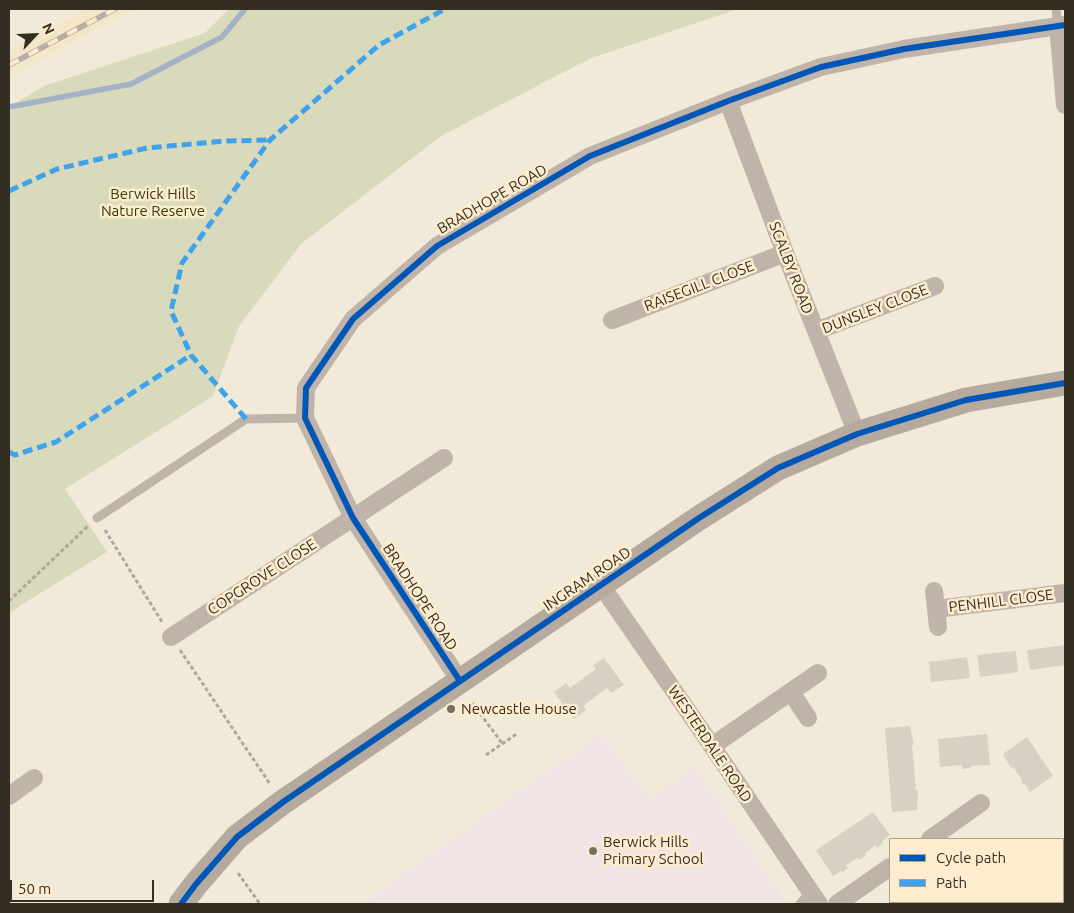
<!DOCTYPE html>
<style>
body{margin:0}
#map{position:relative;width:1074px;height:913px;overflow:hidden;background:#f2ead8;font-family:Ubuntu,sans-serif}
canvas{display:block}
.frame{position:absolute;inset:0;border:10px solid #342e22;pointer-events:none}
.legend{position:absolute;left:889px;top:838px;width:175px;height:65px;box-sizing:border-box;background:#fdedce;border:1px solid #ada189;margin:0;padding:6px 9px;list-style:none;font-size:15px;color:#342e22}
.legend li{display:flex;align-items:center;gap:10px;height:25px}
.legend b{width:25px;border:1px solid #ada189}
.north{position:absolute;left:10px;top:10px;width:50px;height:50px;-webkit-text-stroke:4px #fdedce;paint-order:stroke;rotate:65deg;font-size:14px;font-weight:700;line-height:20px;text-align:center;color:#342e22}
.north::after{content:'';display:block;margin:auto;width:18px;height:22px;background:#342e22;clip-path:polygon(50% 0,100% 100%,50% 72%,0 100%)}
.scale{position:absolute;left:10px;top:880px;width:144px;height:22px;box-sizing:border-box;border:2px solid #342e22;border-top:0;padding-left:6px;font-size:15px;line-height:18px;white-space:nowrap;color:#342e22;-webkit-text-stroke:4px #fdedce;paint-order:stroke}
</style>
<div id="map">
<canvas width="1074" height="913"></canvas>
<div class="frame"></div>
<ul class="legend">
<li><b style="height:6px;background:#0057b8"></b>Cycle path</li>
<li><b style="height:6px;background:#3ea3ea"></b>Path</li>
</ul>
<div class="north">N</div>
<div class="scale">50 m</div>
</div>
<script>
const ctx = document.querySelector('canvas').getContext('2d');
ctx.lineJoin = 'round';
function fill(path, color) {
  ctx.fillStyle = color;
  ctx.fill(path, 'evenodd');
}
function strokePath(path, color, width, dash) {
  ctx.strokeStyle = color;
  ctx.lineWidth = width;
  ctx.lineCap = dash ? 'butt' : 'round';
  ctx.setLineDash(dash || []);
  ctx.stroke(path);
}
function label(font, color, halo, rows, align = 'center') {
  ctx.font = font + ' Ubuntu,sans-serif';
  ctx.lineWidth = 5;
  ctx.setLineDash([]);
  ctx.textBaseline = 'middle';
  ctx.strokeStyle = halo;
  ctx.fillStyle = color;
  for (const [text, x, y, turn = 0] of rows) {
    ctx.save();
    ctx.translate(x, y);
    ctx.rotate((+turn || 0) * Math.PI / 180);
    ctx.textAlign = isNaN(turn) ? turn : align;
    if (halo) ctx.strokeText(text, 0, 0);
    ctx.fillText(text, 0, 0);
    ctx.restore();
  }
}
const built = new Path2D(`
 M87,9H135L9,77V50Z`);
const education = new Path2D(`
 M601,733L650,798L694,767L788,904H361Z`);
const green = new Path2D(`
 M229,9H738L589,59L441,136L302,243L239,326L213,396L65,489L107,552L21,605L9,614V107L44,86L205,33Z`);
const stream = new Path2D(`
 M9,107L131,84L222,37L245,9`);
const building = new Path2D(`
 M1065,645V665L1030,670L1027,650Z
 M1016,651L1018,672L980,677L977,655Z
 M967,657L970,678L931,682L929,662Z
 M604,658L624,685L611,693L607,688L583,706L586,710L574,719L554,692L566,683L570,688L596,669L593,665Z
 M910,726L914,745H912L916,790H918L917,810L892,812L885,728Z
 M987,734L990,765L971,766V768L962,769V765L940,767L938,739Z
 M1027,737L1053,776L1030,792L1025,784L1023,785L1021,781L1022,780L1013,767L1011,768L1003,754Z
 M873,812L890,835L882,841L883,843L877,848L876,845L865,853L866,855L860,860L858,858L846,865L848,868L842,873L841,871L833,876L816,850Z`);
const path = new Path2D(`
 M105,530L162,622
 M9,601L88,526
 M180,650L270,784
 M472,703L502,743
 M486,755L518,733
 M238,873L260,904`);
const lane = new Path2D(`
 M1056,9L1058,26
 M97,518L246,419L305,418
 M800,904L810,892`);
const street = new Path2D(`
 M1058,26L1065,105
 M728,101L785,253L857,434
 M612,320L785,253
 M816,331L935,286
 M601,585L712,746L819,904
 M934,591L938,627
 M936,609L1065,593
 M171,637L444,458
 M460,681L353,518L305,418L306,388L353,319L437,246L590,156L728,101L821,67L904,49L1065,25
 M791,692L808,718
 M712,746L818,673
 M9,796L34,778
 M930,839L981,803
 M1063,887L1065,885
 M837,904L890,867
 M1045,904L1048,902`);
const secondary = new Path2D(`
 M181,904L196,884L237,837L283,802L699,518L778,468L857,434L966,400L1065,383`);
const rail = new Path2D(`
 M9,65L115,9`);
const quiet = new Path2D(`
 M9,191L57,169L147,148L225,141L270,140
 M246,419L191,355L171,311L182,263L270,140L379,45L445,9
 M9,452L15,455L56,442L191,355`);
const cycleway = new Path2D(`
 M460,681L353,518L305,418L306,388L353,319L437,246L590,156L728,101L821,67L904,49L1065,25
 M181,904L196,884L237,837L283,802L699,518L778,468L857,434L966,400L1065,383`);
const markers = [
 [451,709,5,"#767062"],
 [593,851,5,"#767062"]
];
const parkNames = [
 ["Berwick Hills",153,194],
 ["Nature Reserve",153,211]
];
const streetNames = [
 ["BRADHOPE ROAD",492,199,-30],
 ["SCALBY ROAD",791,268,69],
 ["RAISEGILL CLOSE",699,286,-21],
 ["DUNSLEY CLOSE",875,309,-21],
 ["COPGROVE CLOSE",262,577,-33],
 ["INGRAM ROAD",587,579,-34],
 ["BRADHOPE ROAD",420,597,57],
 ["PENHILL CLOSE",1001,601,-7],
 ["WESTERDALE ROAD",710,744,56]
];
const poiNames = [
 ["Newcastle House",461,709],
 ["Berwick Hills",603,842],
 ["Primary School",603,859]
];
fill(built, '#f4e6c9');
fill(education, '#f2e3e4');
fill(green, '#d9dabc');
strokePath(stream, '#a4b2c5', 5.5);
fill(building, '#d7d1c3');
strokePath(path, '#afa79d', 3, [4, 2.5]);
strokePath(lane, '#c0b4aa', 9);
strokePath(street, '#c0b4aa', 18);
strokePath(secondary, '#b6a99d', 25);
strokePath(rail, '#b7afa5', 5.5);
strokePath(rail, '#fdedce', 4, [11]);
strokePath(quiet, '#3ea3ea', 5, [10, 5]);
strokePath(cycleway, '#0057b8', 6);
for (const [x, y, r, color] of markers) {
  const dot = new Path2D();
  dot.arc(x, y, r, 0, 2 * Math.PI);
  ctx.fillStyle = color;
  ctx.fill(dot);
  strokePath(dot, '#fdedce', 2);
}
label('15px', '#363c08', '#fdedce', parkNames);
label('15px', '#342e22', '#fdedce', streetNames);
label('15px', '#342e22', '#fdedce', poiNames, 'left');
</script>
